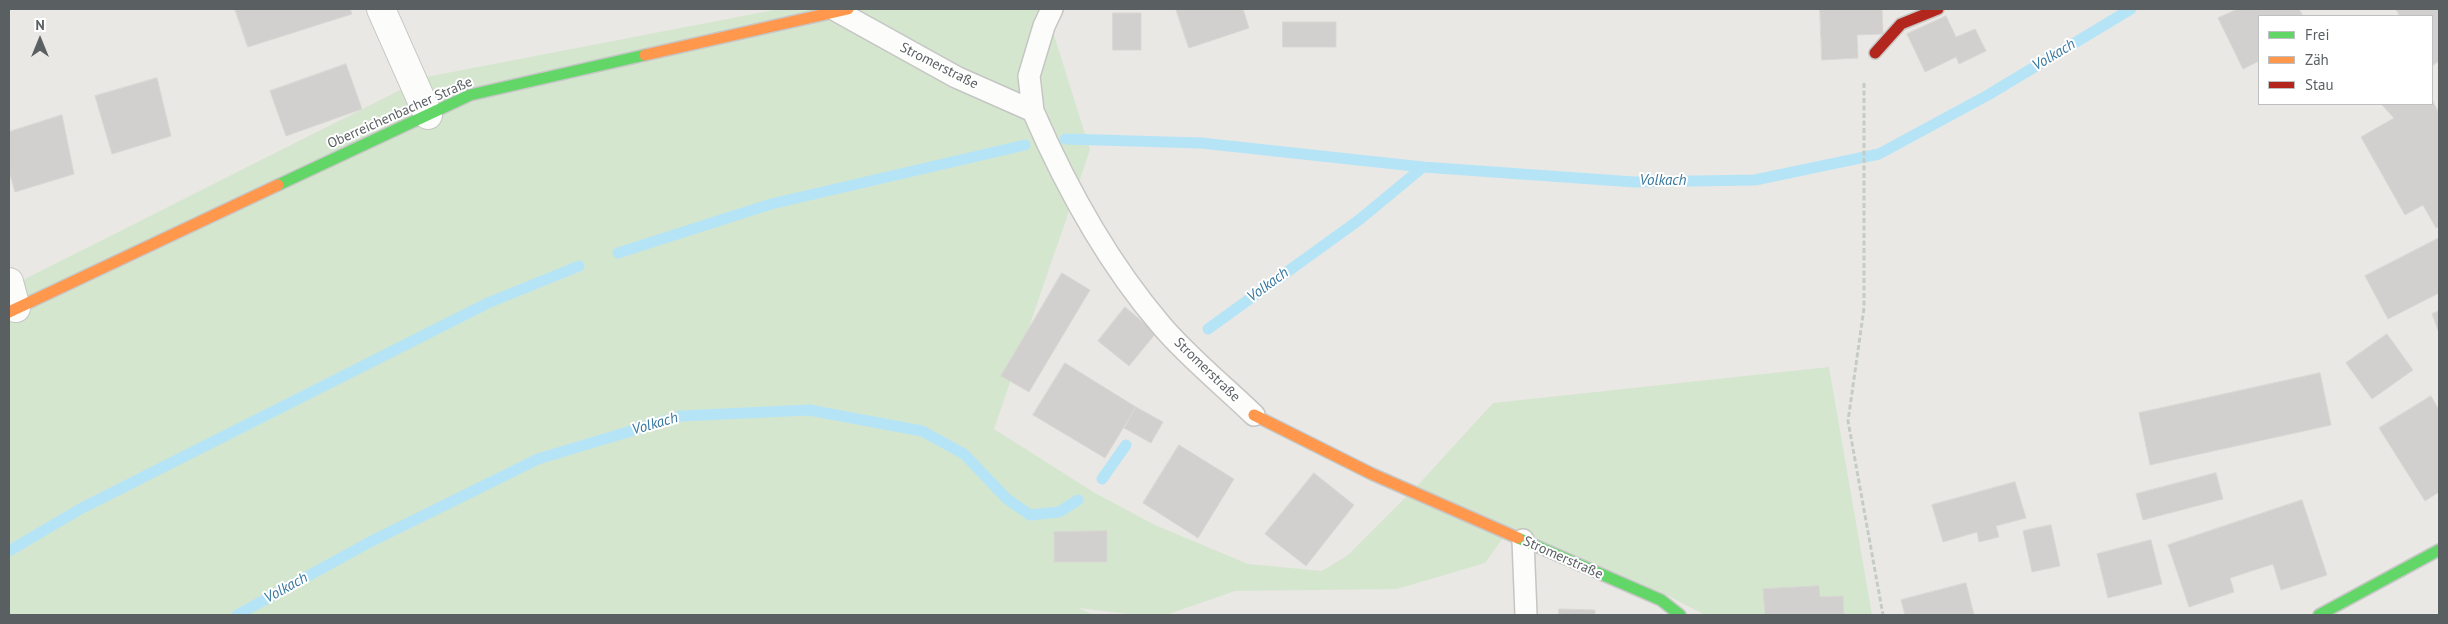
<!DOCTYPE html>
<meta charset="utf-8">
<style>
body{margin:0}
#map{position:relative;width:2448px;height:624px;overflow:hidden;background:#eae8e4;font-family:"PT Sans",sans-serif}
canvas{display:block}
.frame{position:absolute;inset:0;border:10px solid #5a5f62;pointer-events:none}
.legend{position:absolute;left:2258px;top:15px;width:175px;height:90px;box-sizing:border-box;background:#fff;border:1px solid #bdbfc0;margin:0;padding:6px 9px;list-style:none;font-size:15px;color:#5a5f62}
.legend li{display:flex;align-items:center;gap:10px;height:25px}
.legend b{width:25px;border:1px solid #bdbfc0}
.north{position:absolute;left:15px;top:15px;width:50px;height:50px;-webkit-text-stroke:4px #fff;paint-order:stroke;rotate:0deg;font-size:14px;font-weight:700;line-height:20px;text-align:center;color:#5a5f62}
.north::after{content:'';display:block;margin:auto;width:18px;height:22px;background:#5a5f62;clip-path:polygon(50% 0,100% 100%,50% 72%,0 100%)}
</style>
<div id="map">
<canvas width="2448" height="624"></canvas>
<div class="frame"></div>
<ul class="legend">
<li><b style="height:6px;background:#63d668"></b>Frei</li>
<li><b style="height:6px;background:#ff974d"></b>Zäh</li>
<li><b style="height:6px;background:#b3261e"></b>Stau</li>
</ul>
<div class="north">N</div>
</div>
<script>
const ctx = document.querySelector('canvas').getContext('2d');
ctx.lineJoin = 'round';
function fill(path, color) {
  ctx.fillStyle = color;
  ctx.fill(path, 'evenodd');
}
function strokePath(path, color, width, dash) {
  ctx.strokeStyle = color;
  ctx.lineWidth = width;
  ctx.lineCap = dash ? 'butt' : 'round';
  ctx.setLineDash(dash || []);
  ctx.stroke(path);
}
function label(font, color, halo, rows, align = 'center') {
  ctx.font = font + ' "PT Sans",sans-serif';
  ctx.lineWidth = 4;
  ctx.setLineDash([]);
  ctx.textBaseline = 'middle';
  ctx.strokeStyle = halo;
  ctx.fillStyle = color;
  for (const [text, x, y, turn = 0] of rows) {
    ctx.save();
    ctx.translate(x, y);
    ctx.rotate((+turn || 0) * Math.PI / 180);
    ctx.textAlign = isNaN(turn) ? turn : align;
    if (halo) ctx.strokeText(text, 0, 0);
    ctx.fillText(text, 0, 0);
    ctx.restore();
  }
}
const green = new Path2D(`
 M779,9H1046L1090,150L994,429L1095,493L1155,525L1248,564L1322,571L1348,555L1417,486L1493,403L1829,367L1872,615H1705L1663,593L1511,527L1485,563L1397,589L1235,591L1166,615H1138L1078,608L1094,615H9V287L426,77Z`);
const stream = new Path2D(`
 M1065,139L1201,143L1423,167
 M618,253L771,204L1025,145
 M1208,329L1359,220L1423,167L1634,182L1755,180L1879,154L1988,95L2131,9
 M1102,479L1126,445
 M9,551L82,508L488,303L579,266
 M237,615L370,542L538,459L681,416L809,410L922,431L964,454L1007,499L1030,515L1059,512L1078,500`);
const building = new Path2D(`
 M235,9H350L352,14L248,47Z
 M1176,9H1243L1249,28L1189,48Z
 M1820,9H1882L1883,34L1857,35L1858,58L1822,60Z
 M2238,9H2299L2303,16H2259V61L2243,69L2218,18Z
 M2396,9H2439V61L2432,66V16H2400Z
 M1113,13H1141V50H1113Z
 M1946,16L1956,37L1975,29L1986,51L1959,64L1956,57L1925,72L1907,34Z
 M1283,22H1336V47H1283Z
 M346,64L362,109L286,136L270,91Z
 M157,78L171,136L112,154L95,96Z
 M2432,100L2439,113V226L2436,228L2423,205L2405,215L2361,137L2394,118L2381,104H2432Z
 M62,115L74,174L15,192L9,171V132Z
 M2439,238V293L2388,319L2365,276Z
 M1062,273L1090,290L1029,392L1001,376Z
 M1125,307L1156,333L1129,366L1098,341Z
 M2439,311V333L2432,314Z
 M2387,334L2413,370L2372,399L2346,363Z
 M1065,363L1136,407L1105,458L1033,415Z
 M2320,373L2331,425L2150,465L2139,413Z
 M2431,396L2439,410V492L2425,501L2379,428Z
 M1136,407L1163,422L1151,443L1124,428Z
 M1179,445L1234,479L1198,538L1143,503Z
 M1314,473L1354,505L1306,566L1265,534Z
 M2216,473L2223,499L2143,520L2136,494Z
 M2015,482L2026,518L1996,526L1999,537L1979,542L1977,532L1943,542L1932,505Z
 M2302,500L2327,575L2281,590L2273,564L2230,578L2234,592L2189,607L2168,545Z
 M2051,525L2060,566L2032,572L2023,531Z
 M1107,531V562H1054V532Z
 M2151,540L2162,584L2108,598L2097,554Z
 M1966,583L1974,615H1905L1901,600Z
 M1819,586L1820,597L1843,596L1844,615H1765L1763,589Z
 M1559,609L1595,610V615H1559Z`);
const path = new Path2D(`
 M1864,83V308L1848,421L1883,615`);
const lane = new Path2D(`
 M837,11L956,77L1033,111C1066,187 1107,262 1161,325C1187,356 1224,386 1254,415
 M1033,111L1029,76L1044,26L1052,9
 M1523,540L1526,615`);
const street = new Path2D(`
 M381,9L428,115
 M9,282L16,308`);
const fast = new Path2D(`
 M278,185L470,95L645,55
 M1518,538L1661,600L1680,615
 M2319,615L2439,550`);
const slow = new Path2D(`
 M645,55L848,9
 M9,312L278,185
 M1254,415L1372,474L1518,538`);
const jam = new Path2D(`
 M1875,53L1901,24L1938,9`);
const streetNames = [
 ["Stromerstraße",939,66,27],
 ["Oberreichenbacher Straße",400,113,-24],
 ["Stromerstraße",1207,370,44],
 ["Stromerstraße",1563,558,24]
];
const waterNames = [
 ["Volkach",2054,55,-31],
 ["Volkach",1663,181],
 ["Volkach",1268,285,-36],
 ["Volkach",655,424,-16],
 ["Volkach",286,588,-29]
];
fill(green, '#d5e6cf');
strokePath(stream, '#b6e4f7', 11);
fill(building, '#d2d0ce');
strokePath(building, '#d9d7d4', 1);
strokePath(lane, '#c5c5c4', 24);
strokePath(street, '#c5c5c4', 30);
strokePath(fast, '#c6c7c6', 14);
strokePath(slow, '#c6c7c6', 14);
strokePath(jam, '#c6c7c6', 14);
strokePath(path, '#c5ccc7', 3, [5, 2.5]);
strokePath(lane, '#fcfcfb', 21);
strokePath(street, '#fcfcfb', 28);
strokePath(fast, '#63d668', 11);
strokePath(slow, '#ff974d', 11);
strokePath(jam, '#b3261e', 11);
label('14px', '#5a5f62', '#fff', streetNames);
label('italic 15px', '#38789f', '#fff', waterNames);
</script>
